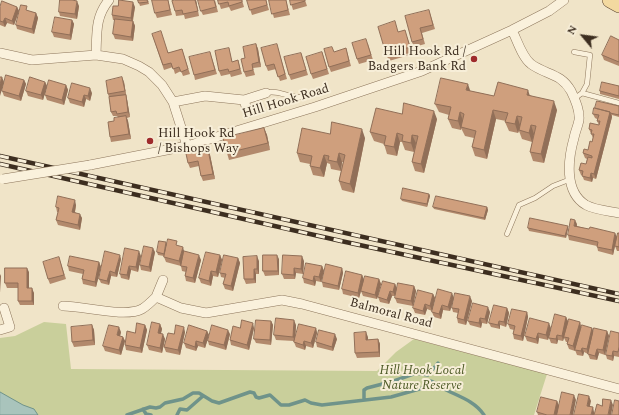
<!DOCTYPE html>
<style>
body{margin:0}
#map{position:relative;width:619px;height:415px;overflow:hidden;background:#f0e4c8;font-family:Spectral,serif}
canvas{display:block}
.north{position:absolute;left:563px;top:16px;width:40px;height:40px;-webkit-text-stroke:3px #f7eed8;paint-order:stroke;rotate:299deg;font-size:11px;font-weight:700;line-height:16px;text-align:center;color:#3d2e20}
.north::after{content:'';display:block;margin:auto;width:14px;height:18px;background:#3d2e20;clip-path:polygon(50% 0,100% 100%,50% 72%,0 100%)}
</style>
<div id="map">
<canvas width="619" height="415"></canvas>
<div class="north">N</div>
</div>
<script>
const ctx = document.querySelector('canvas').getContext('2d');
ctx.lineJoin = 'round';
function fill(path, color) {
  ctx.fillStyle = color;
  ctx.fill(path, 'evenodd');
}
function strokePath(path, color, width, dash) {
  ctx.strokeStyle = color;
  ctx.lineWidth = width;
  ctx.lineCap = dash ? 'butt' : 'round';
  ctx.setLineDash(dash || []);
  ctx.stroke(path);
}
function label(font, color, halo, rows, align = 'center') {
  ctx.font = font + ' Spectral,serif';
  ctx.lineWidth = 4;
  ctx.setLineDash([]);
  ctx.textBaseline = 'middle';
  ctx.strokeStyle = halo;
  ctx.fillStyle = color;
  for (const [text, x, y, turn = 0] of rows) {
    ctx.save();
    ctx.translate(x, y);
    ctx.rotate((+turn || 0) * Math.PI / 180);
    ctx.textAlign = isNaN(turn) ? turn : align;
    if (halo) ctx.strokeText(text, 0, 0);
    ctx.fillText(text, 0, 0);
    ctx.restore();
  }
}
const green = new Path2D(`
 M44,322L66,324L71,369L377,371L396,352L414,339L547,374L534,415H0V338L15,336Z`);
const water = new Path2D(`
 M0,392L23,405L34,409L38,415H0Z`);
const stream = new Path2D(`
 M364,400V390L367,388L394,381L416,373L428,375L438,363
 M143,409L146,414L151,415
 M127,415L150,407L156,408L160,407L165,403L183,399L193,393H199L212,401L219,403L250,392L254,393L256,397L259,398L270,395L281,405H289L305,400L311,403L322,405L391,397L423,388L427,386L430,381C435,382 439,386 444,389C458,396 475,401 484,415
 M177,415L180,409L187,410L203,396`);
const lane = new Path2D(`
 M574,52L590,55L587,84L582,93L574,99
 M266,93C278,89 288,98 300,97C305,96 311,94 315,92
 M582,93L619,103
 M507,234L519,205L535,198L553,186L571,179`);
const street = new Path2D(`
 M512,30C517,40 522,57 531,64C546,75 561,73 571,91C575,99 580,111 579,120C578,126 575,132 574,138C568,159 564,192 586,205C595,210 609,211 619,213
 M0,53L32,60L96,55L123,59L139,66L149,72L162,85L173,102L187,146
 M96,55C97,33 95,17 109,0
 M244,100L248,113
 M173,102L205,96L244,100L266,93
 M90,165L187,146L315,107L422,71L512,30L549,11L564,0
 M156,297L163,280
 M63,306C84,306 125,318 142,309C147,306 152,301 156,297L181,308L206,313L282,300L302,304L619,389
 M0,330L10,327L4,308`);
const primary = new Path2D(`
 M610,0L619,5`);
const rail = new Path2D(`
 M0,156L619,294
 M0,164L341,241L619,301`);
const streetBridge = new Path2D(`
 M3,179L90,165`);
const wall = new Path2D(`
 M138,0H148L149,4L140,6Z
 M152,0H168L172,15L157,18L155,13Z
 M196,0L199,16L185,19L184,15L176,16L175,11Z
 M215,0L218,12L203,15L201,11Z
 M218,0H242L244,7L231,11L229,7L221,9Z
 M247,0H266L269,10L252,15Z
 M269,0H286L290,15L274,18Z
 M290,0H305L307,6L293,10Z
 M79,6L77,19L60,16L59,12Z
 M118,6L135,7L133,21L135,26L133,41L115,39L113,34L115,20H113L112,15Z
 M0,7H17L19,11L14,25L7,23L5,27L0,25Z
 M429,10L435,29L422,33L425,44L414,47L412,42Z
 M29,11L36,13L38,18L34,34L17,29L16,25Z
 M72,20L74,24L71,40L54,37L52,32Z
 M399,32L407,37L413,54L389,61L386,54Z
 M152,34L169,53L182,49L190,74L183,76L181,71L175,74L173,67L164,70Z
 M619,40V66L604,60L602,55Z
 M256,44L258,49L261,67L253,68L255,75L246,77L244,72L245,58Z
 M368,44L373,60L359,64L357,59Z
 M229,48L232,62L238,60L242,74L231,77L230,74L221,76L219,71Z
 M278,48L287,79L280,81L276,69L268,71L266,66Z
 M346,48L351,66L331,72L329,67Z
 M210,52L217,74L195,80L194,75Z
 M322,52L329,74L313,79L311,74Z
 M301,53L308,75L291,80L289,75Z
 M24,80L26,84L21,101L4,96L2,91Z
 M45,82L47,86L43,100L28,96L26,91Z
 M124,82L130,117L127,118L128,121L131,139L111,142L110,137L114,121L118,117L117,116H113L111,112L109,97L108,94Z
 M66,85L68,90L64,105L47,100L45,95Z
 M619,86V99L600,94V91Z
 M470,91L494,96L530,95L557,110L544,163L533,161L530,152L534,134L532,142L522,139L519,131L518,133L509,131L505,122L506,121L496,119L487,159L475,156L472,147L474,138L465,136L461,128V130L452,128L448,119L449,115L439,112L435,104Z
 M92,93L90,101L86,99L84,107L70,103L68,98Z
 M619,106V117L612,115V117L596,179L593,178L592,182L584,180L582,175H581L579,170L586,164L587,159L585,158L583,153L588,150L592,142L593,138L589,129L599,125L597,121V119L595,118L593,114Z
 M402,114L437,119L424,173L415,171L412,162L416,144L414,152L405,150L402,142H400L397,156L387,154L384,144L374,141L370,132Z
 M264,128L267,135L270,150L229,160L227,153Z
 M330,134L365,138L354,193L342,190L339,181L343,162H342L341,171L331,169L330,164L327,163L324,177L313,175L310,166V164L300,162L297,153Z
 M207,145L209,150L215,179L203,181L201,176L199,166L190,168L188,163Z
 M429,194L430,196L427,207L402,201L401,199Z
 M76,205L75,212L82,218L80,230L58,225L56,220L58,212H57L56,207Z
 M433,207H487L488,210L485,220L434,209Z
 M577,224V226L617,237L619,233V251H617L615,246L613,255L598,251L597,246L569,240L568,235Z
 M528,228H568L566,238L529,231Z
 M179,246L184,251L201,260L195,283L186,281L185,276L186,272L182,271L181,266L166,262L164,257V256L158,255L157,252Z
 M155,252L151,272L141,270L140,265Z
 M220,255L222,260L218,277L213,276L211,286L201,283L199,278Z
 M141,256L138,272L131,270L129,280L121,278L120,274Z
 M59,257L66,279L50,284L48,279Z
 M238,258L240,263L233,291L225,289L223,284L225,278L221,277L220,273Z
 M121,259L117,277L111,276L109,285L101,283L99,279Z
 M279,259V275L265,276L263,271Z
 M259,261V274H256V283L246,284L244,279Z
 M304,261L303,274L296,273L295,279H284L282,274Z
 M99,262L101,267L96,287L83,284L82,279L83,274L69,271L68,266Z
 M322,266L324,271L321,282L316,281L315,286L304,283L303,278Z
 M342,268L343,273L339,290L323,287L322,282Z
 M29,272V288L34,293V305H20L18,301V288H7L5,283Z
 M362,275L364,280L379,279L381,284L377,299L363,296L361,291L359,298L343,294L342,289Z
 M395,284L397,289L395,296H392L389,304L380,302L378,297Z
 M414,286L416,291L413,306L397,303L395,298Z
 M433,294L435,298L432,311L427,309L425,315L415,313L413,308Z
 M454,298L450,311L443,310L441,319L434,317L432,312Z
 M472,301L466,325L458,323L457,318L458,313L453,312L452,308Z
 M507,308L509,313L506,327L500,325V329L491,327L489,323Z
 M490,312L487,324L482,323L481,328L470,325L468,321Z
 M527,312L528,317L523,341L514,339L513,334L514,330L510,329L508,324Z
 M566,317L568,321L580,322L581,327L592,328L593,332L607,331L609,336L605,355L599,353L597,360L590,359L588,354L584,352L583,356L577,355L575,350L579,337L575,351L569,349L567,344L568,342H566L564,338L563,341L558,340L557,344L551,343L549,338Z
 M271,321L273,325L271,345L256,343L254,339Z
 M160,324L162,329L161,333L165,339L162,353L149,350L147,345Z
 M92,325L94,330L95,345L74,347L72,342Z
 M145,325L147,330L142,353L126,350L125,345L135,333Z
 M296,325L295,340L316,328L317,333L313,348L306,346L305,350L296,347L294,342V341L276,340L274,335Z
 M240,328H254L249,350L231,345L230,340Z
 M551,328L548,340L539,338L538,344L527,341L525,336Z
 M207,331L209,335L205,348L198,346L196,351L186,348L184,343Z
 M121,332L120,336L123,337L125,341L121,355L105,351L103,346Z
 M185,332L180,355L166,352L164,347L174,334Z
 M619,333V357L614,356L613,361L607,359L606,355Z
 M230,334L226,350L209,345L208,341Z
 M368,337V340L378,339L380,344V357L357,358L355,353Z
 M337,339L333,351L317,347L316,342Z
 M557,401L559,406L557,415H538L537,412Z`);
const shadedWall = new Path2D(`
 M195,0H196L199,16L198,11Z
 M77,1L79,6L77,19L75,14Z
 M133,2L135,7L132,23L131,18Z
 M17,7L19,11L14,25L12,21Z
 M36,13L38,18L34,34L32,29Z
 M5,18L7,23L5,27L3,22Z
 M72,20L74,24L71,40L70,35Z
 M133,21L135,26L133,41L131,37Z
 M256,44L258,49L261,67L259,62Z
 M2,77L4,82L0,96V84Z
 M122,77L124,82L126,96L125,91Z
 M24,80L26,84L21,101L19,96Z
 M45,82L47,86L43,100L41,95Z
 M468,84L471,93L466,90Z
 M66,85L68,90L64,105L62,100Z
 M90,88L92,93L90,101L88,96Z
 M528,90L531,99L527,95Z
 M84,95L86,99L84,107L82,102Z
 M126,95L127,99L130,117L128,112Z
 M554,101L557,110L544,163L541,154Z
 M493,110L496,119L487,159L484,150Z
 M434,111L437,119L424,173L421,164Z
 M460,112L463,121L461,130L458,121Z
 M610,112L612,117L596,179L594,174Z
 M126,116L128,121L131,139L129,134Z
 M517,116L520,125L518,133L515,124Z
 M531,125L534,134L532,142L529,133Z
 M264,128L267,135L270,150L268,143Z
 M362,129L365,138L354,193L350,184Z
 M397,133L400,142L397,156L394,147Z
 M412,135L416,143L414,152L411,143Z
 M207,145L209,150L215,179L213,174Z
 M339,153L342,162L341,171L337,162Z
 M324,155L327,163L324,177L320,168Z
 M591,173L593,178L592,182L590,178Z
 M429,194L430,196L427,207V204Z
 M75,200L76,205L74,217L72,212Z
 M487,207L488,210L485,220L484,218Z
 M80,214L82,218L80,230L78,225Z
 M575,220L577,224L576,230L574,226Z
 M568,226V228L566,238L565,236Z
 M615,233L617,237L613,255L612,250Z
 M166,242L167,245L164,256V254Z
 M183,247L184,251L181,266L179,261Z
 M153,248L155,252L151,272L149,267Z
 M139,251L141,256L138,272L136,267Z
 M120,255L121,259L117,277L115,273Z
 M199,255L201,260L195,283L193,278Z
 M220,255L222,260L218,277L216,272Z
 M277,255L279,259V275L278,271Z
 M257,256L259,261V274L257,269Z
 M302,256L304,261L303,274L301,269Z
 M238,258L240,263L233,291L231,286Z
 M99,262L101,267L96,287L95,282Z
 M129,266L131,270L129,280L127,275Z
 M322,266L324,271L321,282L319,277Z
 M27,268L29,272V293L27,288Z
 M294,268L296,273L295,279L294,275Z
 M342,268L343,273L339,290L338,286Z
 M254,269L256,274V283L254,279Z
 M110,271L111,276L109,285L107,281Z
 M211,271L213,276L211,286L209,281Z
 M0,274L1,276L0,293Z
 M362,275L364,280L359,298L358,293Z
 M314,276L316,281L315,286L313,281Z
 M379,279L381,284L377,299L375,295Z
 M395,284L397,289L395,296L393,292Z
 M414,286L416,291L413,306L411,301Z
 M32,288L34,293V305L32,301Z
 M390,291L392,296L389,304L387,300Z
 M452,293L454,298L450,311L448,307Z
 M433,294L435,298L432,311L430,306Z
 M470,296L472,301L466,325L464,320Z
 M425,304L427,309L425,315L423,311Z
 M442,305L443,310L441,319L439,314Z
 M488,307L490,312L487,324L485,319Z
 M507,308L509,313L506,327L504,322Z
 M527,312L528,317L523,341L521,336Z
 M566,317L568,322L563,341L562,336Z
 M480,318L482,323L481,328L479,323Z
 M294,320L296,325L295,341L293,337Z
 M271,321L273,325L271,345L270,340Z
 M499,321L500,325V329L498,325Z
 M580,322L581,327L575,351L573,346Z
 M253,323L254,328L249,350L247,345Z
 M549,323L551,328L548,340L546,335Z
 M160,324L162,329L160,337L158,333Z
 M92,325L94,330L95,345L93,340Z
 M145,325L147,330L142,353L140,348Z
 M119,327L121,332L119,340L117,335Z
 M184,327L185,332L180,355L178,350Z
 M316,328L317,333L313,348L311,343Z
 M592,328L594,333L588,354L587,349Z
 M228,330L230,334L226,350L224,345Z
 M207,331L209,335L205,348L203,343Z
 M607,331L609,336L605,355L603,350Z
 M366,332L368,337V345L366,340Z
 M538,333L539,338L538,344L536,339Z
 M163,334L165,339L162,353L160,348Z
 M335,334L337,339L333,351L332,347Z
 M557,335L558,340L557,344L556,339Z
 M123,337L125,341L121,355L119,350Z
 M378,339L380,344V357L379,352Z
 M196,341L198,346L196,351L195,347Z
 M304,341L306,346L305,350L303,345Z
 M582,348L584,352L583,356L581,351Z
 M597,349L599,353L597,360L595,356Z
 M613,351L614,356L613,361L612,356Z
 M574,395L576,400L573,415H570Z
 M589,396L591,401L589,410L587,406Z
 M611,400L613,405L611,415H608Z
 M557,401L559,406L557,415H554Z
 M593,407L594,412V415H591Z`);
const building = new Path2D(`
 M60,0H72L77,1L75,14L59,12Z
 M119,0L133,2L131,18L112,15L113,6H118Z
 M138,0H147L148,2L139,3Z
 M152,0H168L170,10L155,13Z
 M175,0H195L198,11L183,14L182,10L175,11L172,1Z
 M198,0H214L216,7L201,11Z
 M218,0H242V2L229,6L228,2L219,4Z
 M247,0H266L267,5L250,10Z
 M269,0H286L288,10L272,14Z
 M290,0H305V1L291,5Z
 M2,1L17,7L12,21L5,18L3,22L0,21V7Z
 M21,5L27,6L26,10L36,13L32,29L16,25Z
 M429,10L433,25L420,28L423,39L412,42L405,16Z
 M55,17L72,20L70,35L52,32Z
 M115,19L133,21L131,37L113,34Z
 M395,21L398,32L405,30L410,47L386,54L378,27Z
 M161,31L168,53L182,49L188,69L181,72L179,67L173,69L171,63L163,65L152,34Z
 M611,36L619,40V62L602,55Z
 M366,39L371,55L357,59L352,43Z
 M256,44L259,62L252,64L253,70L244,72L241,59L245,58L243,47Z
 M277,44L285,74L278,77L274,64L266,66L261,48Z
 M332,47L334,52L346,48L349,61L329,67L324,49Z
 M229,48L232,62L238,60L240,69L229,72L228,69L219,71L215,51Z
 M210,52L215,70L194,75L189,57Z
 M322,52L327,69L311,74L306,57Z
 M301,53L306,70L289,75L284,57Z
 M6,75L24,80L19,96L2,91Z
 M0,77H2L0,84Z
 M30,77L45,82L41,95L26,91Z
 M122,77L125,91L108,94L106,81Z
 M441,78L468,84L466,90L494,96L498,82L528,90L527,95L554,101L541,154L530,152L536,126L531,125L529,133L519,130L522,117L517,116L515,124L505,122L508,113L493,110L484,150L472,147L476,131L461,127L464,114L460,112L458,121L448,119L451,107L435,104Z
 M49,80L66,85L62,100L45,95Z
 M602,82L619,86V96L600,91Z
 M72,83L90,88L88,96L84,95L82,102L68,98Z
 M126,95L128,112L117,114L116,111L111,112L109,97Z
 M597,101L619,106V115L610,113V112L595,108Z
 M404,103L434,111L421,164L412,162L418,136L412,135L411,143L402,141L403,135L397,133L394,147L384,145L386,136L370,132L376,108L402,114Z
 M594,108L610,112L594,174L591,173L590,178L582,176L583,171L579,170L581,163L586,164L588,157L592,158V156L583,153L584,149L588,150L590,141L592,142L594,134H591L592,130L589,129L590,123L599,125L600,121H597L599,115L593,114Z
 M126,116L129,134L110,137L108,122L114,121V118Z
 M332,122L362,129L350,184L339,181L345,155L339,153L337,162L328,160L329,156L324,155L320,168L310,166L312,156L297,153L302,128L330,134Z
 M264,128L268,143L227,153L223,138Z
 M207,145L213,174L201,176L198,161L188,163L185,149Z
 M403,188L429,194L427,204L401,199Z
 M58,196L75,200L72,212L80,214L78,225L56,220L59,208L56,207Z
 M436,196L487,207L484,218L433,207Z
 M530,218L568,226L565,236L528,228Z
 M571,219L575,220L574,226L589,229L590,227L615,233L612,250L597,247L598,242L568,235Z
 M618,233H619V247L615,246Z
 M168,239L177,241L176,245L183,247L179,261L164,257Z
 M159,241L166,242L164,254L157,252Z
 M144,246L153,248L149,267L140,265Z
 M125,248L139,251L136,267L129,266L127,275L120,274Z
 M105,251L120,255L115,273L110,271L107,281L99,279Z
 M184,251L199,255L193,278L185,276L187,267L181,266Z
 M206,252L220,255L216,272L211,271L209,281L199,278Z
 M224,255L238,258L231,286L223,284L226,274L220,273Z
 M263,255H277L278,271H263Z
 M283,255L302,256L301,269L294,268V275L282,274Z
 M70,256L99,262L95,282L82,279L84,270L68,266Z
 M257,256V269H254V279H244L243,257Z
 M59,257L64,275L48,279L43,262Z
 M306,263L322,266L319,277L314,276L313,281L303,278Z
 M326,264L342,268L338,286L322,282Z
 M5,268H27V288H32V301H18V283H5Z
 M346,271L362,275L358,293L342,289Z
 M365,276L379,279L375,295L361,291Z
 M383,281L395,284L393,292L390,291L387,300L378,297Z
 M398,283L414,286L411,301L395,298Z
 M438,289L452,293L448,307L442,305L439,314L432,312Z
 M418,290L433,294L430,306L425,304L423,311L413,308Z
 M455,293L470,296L464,320L457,318L459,309L452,308Z
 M473,303L488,307L485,319L480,318L479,323L468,321Z
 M494,305L507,308L504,322L499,321L498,325L489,323Z
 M512,309L527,312L521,336L513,334L515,326L508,324Z
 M555,314L566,317L562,336L557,335L556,339L549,338Z
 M276,318L294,320L293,337L274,335Z
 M530,318L549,323L546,335L538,333L536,339L525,336Z
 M569,319L580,322L573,346L567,344L569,338L564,337Z
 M242,320L253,323L247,345L230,340L233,326L240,328Z
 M256,320L271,321L270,340L254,339Z
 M152,322L160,324L158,333L163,334L160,348L147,345Z
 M137,323L145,325L140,348L125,345L127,331L135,333Z
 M299,324L316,328L311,343L304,341L303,345L294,342Z
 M92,325L93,340L72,342L71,327Z
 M109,325L119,327L117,335L123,337L119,350L103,346Z
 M176,325L184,327L178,350L164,347L168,333L174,334Z
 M189,325L207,331L203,343L196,341L195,347L184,343Z
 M212,325L228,330L224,345L208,341Z
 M582,325L592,328L587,349L582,348L581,351L575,350Z
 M594,328L607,331L603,350L597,349L595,356L588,354Z
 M319,330L335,334L332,347L316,342Z
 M611,331L619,333V347L618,352L613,351L612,356L606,355Z
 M366,332V340L378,339L379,352L355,353L354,333Z
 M562,392L574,395L570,415H557Z
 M579,394L589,396L587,406L593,407L591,415H574Z
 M541,397L557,401L554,415H547L537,412Z
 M603,399L611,400L608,415H594L597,404L602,406Z
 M615,400L619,401V415H612Z`);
const markers = [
 [474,59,4,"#9e2a2b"],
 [150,141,4,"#9e2a2b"]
];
const poiNames = [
 ["Hill Hook Rd /",466,52],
 ["Badgers Bank Rd",466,67],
 ["Hill Hook Rd",158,134,"left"],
 ["/ Bishops Way",158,149,"left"]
];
const streetNames = [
 ["Hill Hook Road",286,102,-17],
 ["Balmoral Road",391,314,15]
];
const parkNames = [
 ["Hill Hook Local",422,371],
 ["Nature Reserve",422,386]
];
fill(green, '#c9cf9b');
fill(water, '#a9c4bc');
strokePath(water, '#6f938a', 1);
strokePath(stream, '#6f938a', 3.5);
strokePath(lane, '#8d765c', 5.5);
strokePath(street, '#8d765c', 10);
strokePath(primary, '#5b4430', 16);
strokePath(lane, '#faf1dc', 4.5);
strokePath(street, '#faf1dc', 9);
strokePath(primary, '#f3d9a0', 15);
strokePath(rail, '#3d2e20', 4.5);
strokePath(rail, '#f7eed8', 3, [9]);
strokePath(streetBridge, '#8d765c', 10, []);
strokePath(streetBridge, '#faf1dc', 9);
fill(wall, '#b2896c');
fill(shadedWall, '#916f58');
fill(building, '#cf9f7d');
strokePath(building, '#916f58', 1);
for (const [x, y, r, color] of markers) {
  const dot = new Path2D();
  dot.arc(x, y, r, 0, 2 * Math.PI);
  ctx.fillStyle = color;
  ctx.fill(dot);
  strokePath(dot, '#f7eed8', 1.5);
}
label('13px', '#3d2e20', '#f7eed8', poiNames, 'right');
label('13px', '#3d2e20', '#f7eed8', streetNames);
label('italic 13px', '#4d5a26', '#f7eed8', parkNames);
</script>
